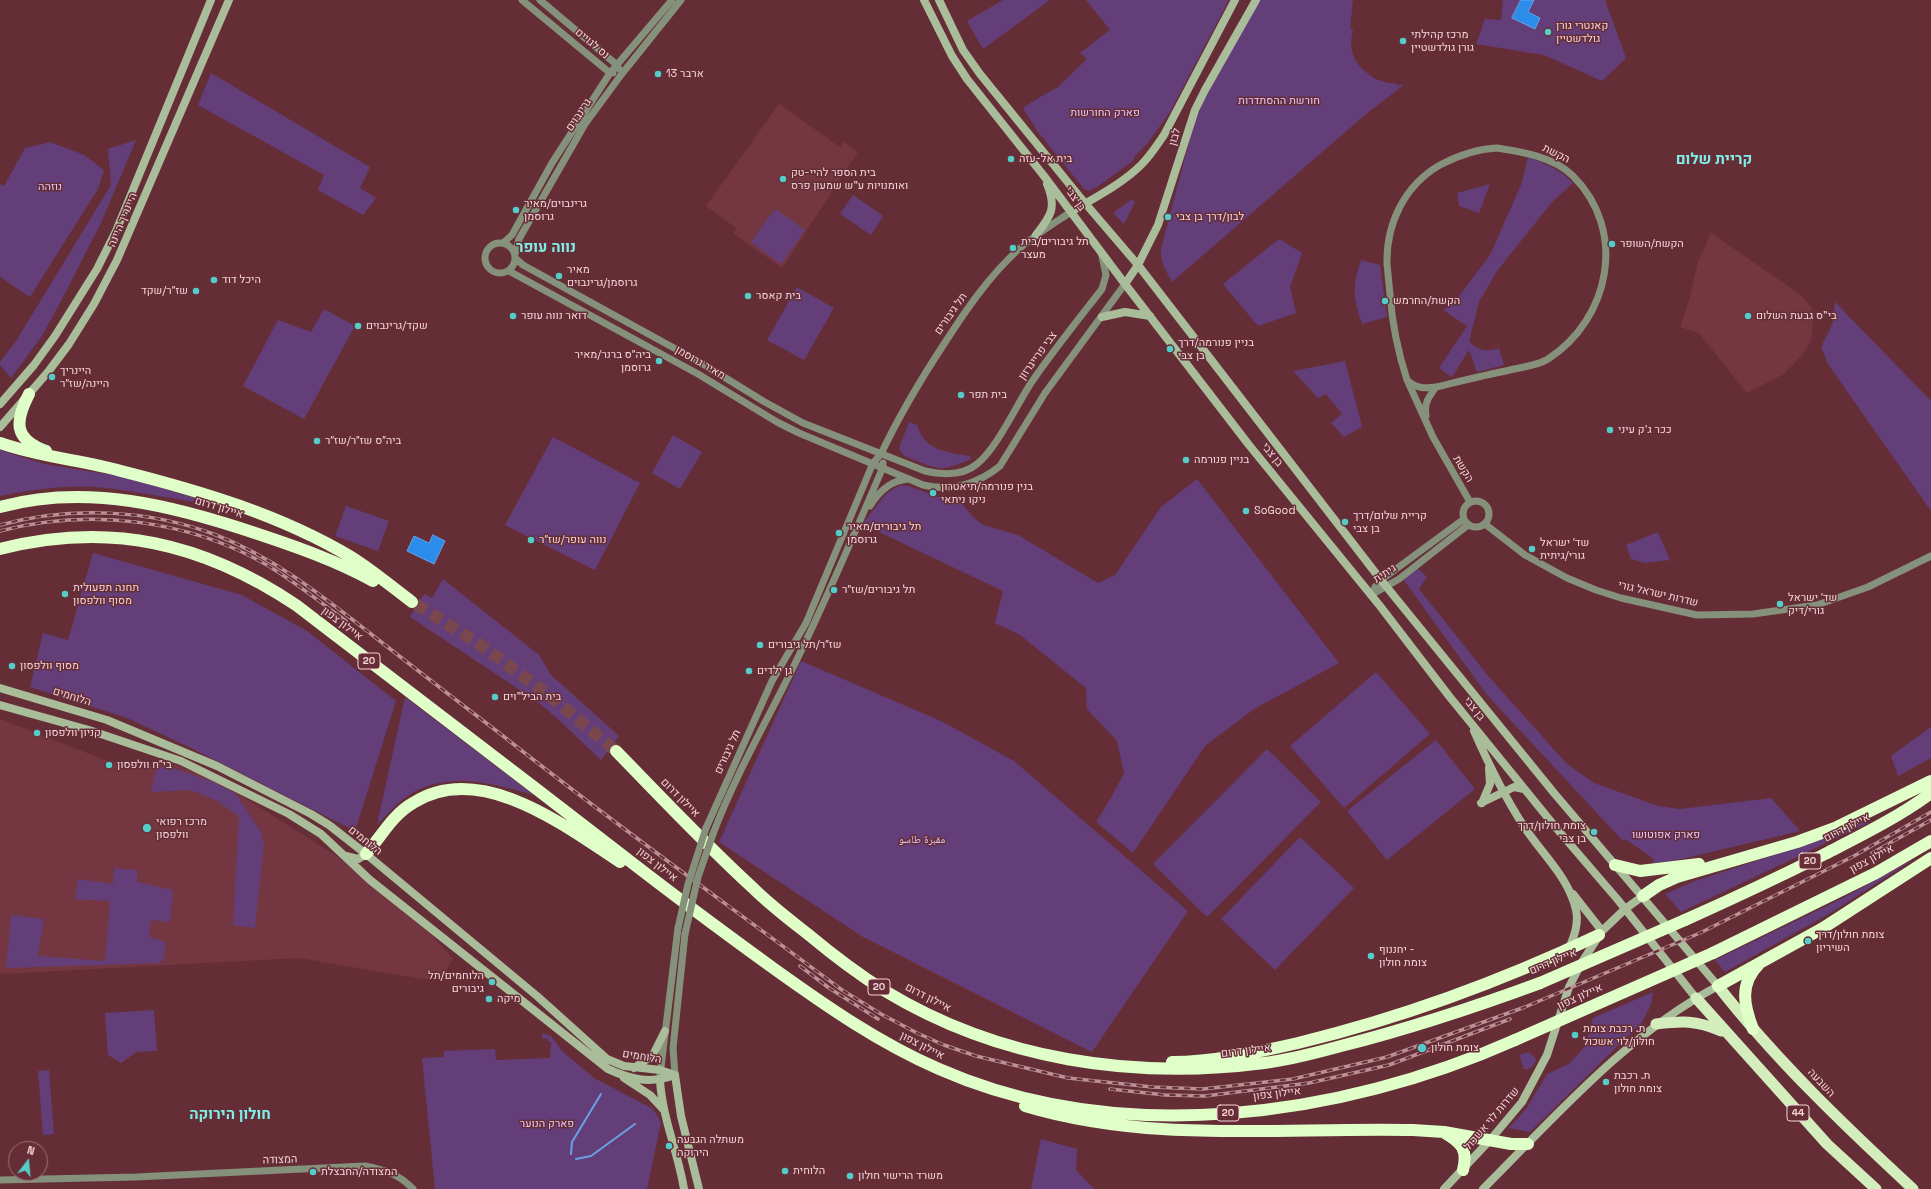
<!DOCTYPE html>
<meta charset="utf-8">
<style>
body{margin:0}
#map{position:relative;width:1931px;height:1189px;overflow:hidden;background:#652e37;font-family:"Space Grotesk",sans-serif}
canvas{display:block}
.north{position:absolute;left:8px;top:1141px;width:40px;height:40px;box-sizing:border-box;background:#652e37;border:1px solid #9f7077;border-radius:50%;rotate:16deg;font-size:11px;font-weight:700;line-height:16px;text-align:center;color:#f6d3d7}
.north::after{content:'';display:block;margin:auto;width:14px;height:18px;background:#54cdc8;clip-path:polygon(50% 0,100% 100%,50% 72%,0 100%)}
</style>
<div id="map">
<canvas width="1931" height="1189"></canvas>
<div class="north">N</div>
</div>
<script>
const ctx = document.querySelector('canvas').getContext('2d');
ctx.lineJoin = 'round';
function fill(path, color) {
  ctx.fillStyle = color;
  ctx.fill(path, 'evenodd');
}
function strokePath(path, color, width, dash) {
  ctx.strokeStyle = color;
  ctx.lineWidth = width;
  ctx.lineCap = dash ? 'butt' : 'round';
  ctx.setLineDash(dash || []);
  ctx.stroke(path);
}
function label(font, color, halo, rows, align = 'center') {
  ctx.font = font + ' "Space Grotesk","Noto Naskh Arabic",Heebo,sans-serif';
  ctx.lineWidth = 3;
  ctx.setLineDash([]);
  ctx.textBaseline = 'middle';
  ctx.strokeStyle = halo;
  ctx.fillStyle = color;
  for (const [text, x, y, turn = 0] of rows) {
    ctx.save();
    ctx.translate(x, y);
    ctx.rotate((+turn || 0) * Math.PI / 180);
    ctx.textAlign = isNaN(turn) ? turn : align;
    if (halo) ctx.strokeText(text, 0, 0);
    ctx.fillText(text, 0, 0);
    ctx.restore();
  }
}
const built = new Path2D(`
 M779,104L840,147L844,142L858,152L782,268L733,233L736,228L706,206Z
 M1711,233L1801,295L1812,308L1813,324L1811,341L1802,355L1784,374L1747,393L1699,333L1680,327L1690,297L1698,262Z
 M0,719L100,758L133,768L148,767L160,764L176,765L218,781L338,857L429,932L453,959L445,972L438,978L429,980L299,958L0,974Z`);
const green = new Path2D(`
 M1003,0H1050L983,49L967,21Z
 M1086,0H1229L1170,112L1147,144L1135,156L1133,161L1097,187L1089,191L1084,189L1038,132L1023,108L1035,100L1058,87L1087,59L1080,53L1110,30Z
 M1259,0H1353L1350,28L1353,30C1347,53 1357,68 1376,79C1382,82 1391,83 1397,84L1396,86L1405,84L1365,115L1172,282C1166,271 1160,261 1161,249L1195,119L1211,87Z
 M1503,0H1605L1626,58L1602,81L1544,55L1476,44L1485,19L1501,20Z
 M211,73L370,167L360,188L376,198L363,215L318,190L324,175L198,105Z
 M136,140L101,223L60,303L42,336L11,378L0,365V362L16,341L111,185L108,149Z
 M50,142L84,155L104,170L98,189L30,297L0,277V184L4,186L25,148Z
 M1528,157C1545,163 1561,170 1573,183L1552,202L1497,271L1479,302L1469,341C1477,351 1488,352 1499,348L1504,365L1477,372L1469,350L1452,377L1439,368L1467,326L1443,310L1453,304L1490,255L1521,185Z
 M1490,184L1479,213L1459,206L1457,193Z
 M853,195L883,216L871,235L840,214Z
 M1132,199L1135,202L1124,224L1113,213Z
 M775,209L805,230L781,264L751,242Z
 M1279,239L1302,253L1290,287L1296,313L1258,326L1223,284Z
 M1361,260L1380,265L1387,317L1362,324C1353,296 1352,289 1361,260Z
 M797,287L834,308L804,360L767,340Z
 M1835,302L1931,401V511L1828,364L1821,347L1833,323Z
 M324,309L355,326L304,419L243,386L278,320L311,332Z
 M1345,361L1362,427L1344,437L1331,423L1342,414L1326,394L1318,398L1293,371Z
 M909,422L917,425C925,451 946,452 970,456L971,459C938,474 936,468 904,456L899,448Z
 M673,435L702,452L680,489L652,473Z
 M553,437L640,483L595,570L505,525Z
 M0,450L44,464L125,477L195,498L193,502C160,496 128,490 95,487C63,485 31,490 0,496Z
 M1197,479L1339,663L1254,709L1205,746L1133,853L1096,822L1112,796L1124,773L1117,741L1087,709L1086,688L1020,635L995,623L1003,591L862,524L886,494L893,489L901,485L909,486L937,497H954L959,500L973,517L983,525L1018,535L1098,583L1115,575L1161,507Z
 M346,506L389,521L378,551L335,536Z
 M1658,532L1670,560L1645,563L1631,559L1626,545Z
 M93,553L242,595L307,631L396,701L355,831L189,747L127,718L30,687L43,633L68,640Z
 M1417,568L1427,577L1419,589L1489,677L1566,763L1594,783L1658,806L1680,809L1771,798L1800,831L1673,861L1653,863L1654,859L1625,839L1623,841L1487,695L1403,579Z
 M443,579L539,655L551,675L619,736L601,760L559,720L538,702L410,617L424,594L432,598Z
 M801,661L941,721L1014,761L1188,911L1092,1052L863,937L719,842Z
 M1376,672L1430,734L1344,808L1290,746Z
 M405,697L534,795C498,785 459,773 422,788C404,795 389,812 377,825Z
 M1931,727V758L1898,776L1891,756Z
 M1436,740L1475,789L1387,860L1347,811Z
 M1267,749L1321,802L1207,917L1153,864Z
 M167,766L214,782L236,794L261,832L264,845L255,928L233,925L239,816L217,801L191,790L151,792L156,768Z
 M1868,819V823L1681,912L1665,894L1695,881L1799,847Z
 M1300,837L1354,888L1275,970L1221,919Z
 M1916,858L1832,912L1725,972L1715,960L1843,898Z
 M114,868L137,870V882L173,890L170,922L151,920L149,937L166,942L164,958L160,963L6,968L11,915L44,919L38,956L105,961L110,901L75,899L78,879L113,884Z
 M1653,992L1651,1005L1642,1022L1535,1127L1529,1132L1509,1128L1526,1109L1547,1074L1569,1064L1585,1046L1593,1018Z
 M154,1010L157,1051L136,1052L121,1063L108,1055L105,1013Z
 M542,1033L551,1036L562,1051L594,1078L653,1109L661,1122L647,1189H435L422,1058L444,1057V1051L495,1049L496,1060L550,1058L551,1042L548,1041V1039L542,1038Z
 M1529,1052L1536,1059C1535,1065 1531,1070 1524,1069L1519,1055Z
 M49,1070L54,1134L43,1135L38,1071Z
 M1041,1139L1077,1149L1076,1170L1094,1189H1031Z`);
const water = new Path2D(`
 M1521,0H1534L1528,12L1540,18L1535,29L1512,18Z
 M433,535L445,541L434,564L407,551L414,536L429,543Z`);
const stream = new Path2D(`
 M571,1154L572,1142L601,1094
 M576,1159L591,1156L635,1124`);
const motorwayTunnel = new Path2D(`
 M416,604L482,646L550,696L616,751`);
const tertiary = new Path2D(`
 M522,0L610,73H613
 M540,0L617,65L619,69
 M1497,148C1523,152 1554,157 1573,176C1628,231 1610,319 1548,359C1537,366 1522,367 1510,370C1485,375 1461,381 1436,387C1424,389 1416,388 1407,380C1398,352 1392,323 1390,294C1389,284 1388,274 1387,264C1386,223 1405,185 1440,165C1459,155 1476,149 1497,148Z
 M485 258a15 15 0 1 1 30 0a15 15 0 1 1-30 0Z
 M503,243L512,235L552,163L610,73L672,0
 M515,254L519,239L585,124L621,75L681,0
 M515,258L523,265L703,364L763,401L803,423L925,471C943,475 963,476 977,464C997,448 1016,406 1031,383C1053,351 1078,320 1102,289L1106,275L1102,256
 M509,271L698,374L777,422L799,433L923,485C951,492 978,484 1000,466L1045,393L1125,284
 M1408,382L1433,437L1470,502
 M1426,416C1424,403 1428,398 1436,387
 M1463 514a13 13 0 1 1 26 0a13 13 0 1 1-26 0Z
 M870,506C879,491 891,480 909,479
 M1485,524L1525,555L1567,578L1596,590L1621,598L1697,615L1753,614L1817,605L1868,587L1931,556
 M1371,595L1375,587L1381,580L1464,519
 M1371,595L1399,579L1468,525
 M706,828L772,681L806,623L873,463L881,454C899,416 921,379 944,344C966,310 989,276 1019,249C1035,235 1053,224 1071,212
 M713,834C737,770 773,711 802,649C831,589 857,528 883,467V463
 M660,1075L678,928
 M675,1075L673,1048L685,934
 M0,1180L136,1177L365,1166C385,1170 399,1174 413,1189`);
const secondary = new Path2D(`
 M924,0L952,56L967,79L1044,176L1125,284L1249,445L1380,606L1449,696L1557,829L1618,900L1696,998
 M939,0L963,50L980,74L1079,196L1138,265L1381,580L1554,793L1718,986C1626,1035 1556,1116 1483,1189
 M1071,212C1094,198 1122,184 1141,165C1150,156 1157,145 1164,135L1235,0
 M1036,235C1051,216 1057,208 1047,184
 M1125,284L1138,265L1158,225L1195,110L1205,90L1256,0
 M1102,317L1125,312L1150,316
 M0,404L34,365L55,336L97,269L116,231L211,0
 M0,427L48,372L69,344L94,304L117,260L229,0
 M0,688L107,720L217,766L311,814L329,825L366,854L537,996L607,1059L624,1066L660,1070L675,1075
 M0,705L89,730L181,761L289,814L321,834L370,880L608,1069C632,1080 650,1084 675,1075
 M1474,731C1489,765 1505,798 1525,828C1543,855 1569,878 1576,910C1579,924 1574,936 1569,949
 M1481,803L1514,787L1524,789
 M1482,803L1490,784L1489,768
 M346,856L358,859L366,854
 M1573,894L1602,931
 M634,1068L653,1055L665,1031
 M675,1075L681,1116L699,1189
 M624,1078L650,1095L663,1109
 M660,1080C662,1117 678,1152 684,1189
 M1444,1189L1491,1139L1522,1102L1547,1055L1569,987L1582,962L1602,931L1625,909L1643,896`);
const trunk = new Path2D(`
 M1718,986C1776,1060 1844,1125 1913,1189
 M1696,998L1827,1144L1876,1189
 M1656,1024C1682,1021 1696,1020 1721,1031`);
const motorway = new Path2D(`
 M29,394C15,421 13,439 46,451
 M0,443C39,457 81,460 121,471C200,491 281,515 351,557C372,570 392,587 412,602
 M0,507C87,483 175,506 258,534C297,547 337,561 373,581
 M0,549C110,521 203,543 296,605C405,689 514,771 622,855C672,894 722,931 773,968C826,1006 879,1043 939,1069C1119,1148 1340,1118 1515,1040
 M616,751C661,797 705,844 753,888C770,905 790,920 809,935C833,955 858,974 885,991C999,1060 1133,1080 1264,1063C1290,1060 1315,1053 1341,1046C1408,1029 1475,1007 1540,983
 M366,854C381,837 392,815 413,803C480,760 565,826 620,862
 M1615,865L1640,871L1699,864
 M1643,896L1659,885L1677,877L1797,842L1835,828L1931,781
 M1685,920C1732,899 1777,878 1823,855C1860,836 1897,818 1931,793
 M1713,953L1876,873L1931,841
 M1718,986L1823,928L1931,858
 M1753,1029C1744,1006 1739,984 1759,964
 M1172,1062C1212,1062 1259,1052 1298,1043C1401,1018 1502,981 1599,935
 M1025,1106C1151,1144 1284,1127 1413,1130L1444,1132L1511,1144H1528
 M1445,1133C1462,1143 1468,1150 1463,1170`);
const rail = new Path2D(`
 M0,525C71,506 148,509 216,535C275,558 322,596 371,634C413,667 456,700 498,732C610,821 727,904 842,990L881,1014L917,1033L944,1045L976,1056L1068,1078L1152,1087L1203,1089L1293,1079L1387,1057L1525,1007L1700,933L1854,856L1931,812
 M0,531C89,508 187,519 267,565C295,582 320,602 346,621
 M1872,853L1931,820
 M800,966L829,988L878,1019
 M1110,1089L1165,1095L1205,1096L1309,1083L1389,1065L1510,1019`);
const tertiaryBridge = new Path2D(`
 M678,928L688,884L706,828
 M685,934L698,877L713,834`);
const motorwayBridge = new Path2D(`
 M1540,983L1685,920
 M1515,1040L1713,953`);
const markers = [
 [1548,32,4,"#54cdc8"],
 [1403,41,4,"#54cdc8"],
 [658,74,4,"#54cdc8"],
 [1011,159,4,"#54cdc8"],
 [783,179,4,"#54cdc8"],
 [516,210,4,"#54cdc8"],
 [1168,217,4,"#54cdc8"],
 [1612,244,4,"#54cdc8"],
 [1013,248,4,"#54cdc8"],
 [559,276,4,"#54cdc8"],
 [214,280,4,"#54cdc8"],
 [196,291,4,"#54cdc8"],
 [748,296,4,"#54cdc8"],
 [1385,301,4,"#54cdc8"],
 [513,316,4,"#54cdc8"],
 [1748,316,4,"#54cdc8"],
 [358,326,4,"#54cdc8"],
 [1170,349,4,"#54cdc8"],
 [659,361,4,"#54cdc8"],
 [52,377,4,"#54cdc8"],
 [961,395,4,"#54cdc8"],
 [1610,430,4,"#54cdc8"],
 [317,441,4,"#54cdc8"],
 [1186,460,4,"#54cdc8"],
 [933,493,4,"#54cdc8"],
 [1246,511,4,"#54cdc8"],
 [1345,522,4,"#54cdc8"],
 [839,533,4,"#54cdc8"],
 [531,540,4,"#54cdc8"],
 [1532,549,4,"#54cdc8"],
 [834,590,4,"#54cdc8"],
 [65,594,4,"#54cdc8"],
 [1780,604,4,"#54cdc8"],
 [760,645,4,"#54cdc8"],
 [12,666,4,"#54cdc8"],
 [749,671,4,"#54cdc8"],
 [495,697,4,"#54cdc8"],
 [37,733,4,"#54cdc8"],
 [109,765,4,"#54cdc8"],
 [147,828,5,"#54cdc8"],
 [1594,832,4,"#54cdc8"],
 [1808,941,4,"#54cdc8"],
 [1371,956,4,"#54cdc8"],
 [492,982,4,"#54cdc8"],
 [489,999,4,"#54cdc8"],
 [1575,1035,4,"#54cdc8"],
 [1422,1048,5,"#54cdc8"],
 [1606,1082,4,"#54cdc8"],
 [669,1146,4,"#54cdc8"],
 [785,1171,4,"#54cdc8"],
 [313,1172,4,"#54cdc8"],
 [850,1176,4,"#54cdc8"]
];
const shields = [
 [369,661,22],
 [1810,861,22],
 [879,987,22],
 [1228,1113,22],
 [1798,1113,22]
];
const shieldNames = [
 ["20",369,661],
 ["20",1810,861],
 ["20",879,987],
 ["20",1228,1113],
 ["44",1798,1113]
];
const poiNames = [
 ["קאנטרי גורן",1556,26],
 ["גולדשטיין",1556,39],
 ["מרכז קהילתי",1411,35],
 ["גורן גולדשטיין",1411,48],
 ["ארבר 13",666,74],
 ["בית אל-עזה",1019,159],
 ["בית הספר להיי-טק",791,173],
 ["ואומנויות ע\"ש שמעון פרס",791,186],
 ["גרינבוים/מאיר",524,204],
 ["גרוסמן",524,217],
 ["לבון/דרך בן צבי",1176,217],
 ["תל גיבורים/בית",1021,242],
 ["מעצר",1021,255],
 ["הקשת/השופר",1620,244],
 ["מאיר",567,270],
 ["גרוסמן/גרינבוים",567,283],
 ["היכל דוד",222,280],
 ["שז״ר/שקד",188,291,"right"],
 ["בית קאסר",756,296],
 ["הקשת/החרמש",1393,301],
 ["דואר נווה עופר",521,316],
 ["בי\"ס גבעת השלום",1756,316],
 ["שקד/גרינבוים",366,326],
 ["בניין פנורמה/דרך",1178,343],
 ["בן צבי",1178,356],
 ["ביה״ס ברנר/מאיר",651,355,"right"],
 ["גרוסמן",651,368,"right"],
 ["היינריך",60,371],
 ["היינה/שז״ר",60,384],
 ["בית תפר",969,395],
 ["ככר ג'ק עיני",1618,430],
 ["ביה״ס שז״ר/שז״ר",325,441],
 ["בניין פנורמה",1194,460],
 ["בנין פנורמה/תיאטרון",941,487],
 ["ניקו ניתאי",941,500],
 ["SoGood",1254,511],
 ["קריית שלום/דרך",1353,516],
 ["בן צבי",1353,529],
 ["תל גיבורים/מאיר",847,527],
 ["גרוסמן",847,540],
 ["נווה עופר/שז״ר",539,540],
 ["שד׳ ישראל",1540,543],
 ["גורי/גיתית",1540,556],
 ["תחנה תפעולית",73,588],
 ["מסוף וולפסון",73,601],
 ["תל גיבורים/שז״ר",842,590],
 ["שד׳ ישראל",1788,598],
 ["גורי/דיק",1788,611],
 ["שז״ר/תל גיבורים",768,645],
 ["מסוף וולפסון",20,666],
 ["גן ילדים",757,671],
 ["בית הביל\"וים",503,697],
 ["קניון וולפסון",45,733],
 ["בי״ח וולפסון",117,765],
 ["מרכז רפואי",156,822],
 ["וולפסון",156,835],
 ["צומת חולון/דרך",1586,826,"right"],
 ["בן צבי",1586,839,"right"],
 ["צומת חולון/דרך",1816,935],
 ["השיריון",1816,948],
 ["יחננוף -",1379,950],
 ["צומת חולון",1379,963],
 ["הלוחמים/תל",484,976,"right"],
 ["גיבורים",484,989,"right"],
 ["מיקה",497,999],
 ["ת. רכבת צומת",1583,1029],
 ["חולון/לוי אשכול",1583,1042],
 ["צומת חולון",1431,1048],
 ["ת. רכבת",1614,1076],
 ["צומת חולון",1614,1089],
 ["משתלה הגבעה",677,1140],
 ["הירוקה",677,1153],
 ["הלוחית",793,1171],
 ["המצודה/החבצלת",321,1172],
 ["משרד הרישוי חולון",858,1176]
];
const streetNames = [
 ["נס לגויים",592,44,40],
 ["גרינבוים",579,115,-56],
 ["לבון",1175,137,-74],
 ["הקשת",1556,154,26],
 ["בן צבי",1075,199,54],
 ["היינריך היינה",123,220,-67],
 ["תל גיבורים",951,314,-55],
 ["צבי פרייגרזון",1038,356,-54],
 ["מאיר גרוסמן",700,363,30],
 ["בן צבי",1272,455,51],
 ["הקשת",1463,469,59],
 ["איילון דרום",219,508,17],
 ["גיתית",1385,574,-33],
 ["שדרות ישראל גורי",1658,594,13],
 ["איילון צפון",342,624,37],
 ["הלוחמים",72,697,17],
 ["בן צבי",1474,709,51],
 ["תל גיבורים",728,752,-65],
 ["איילון דרום",680,798,45],
 ["איילון דרום",1847,828,-27],
 ["הלוחמים",365,841,39],
 ["איילון צפון",1872,859,-28],
 ["איילון צפון",657,865,38],
 ["איילון דרום",1553,962,-23],
 ["איילון צפון",1580,997,-24],
 ["איילון דרום",928,998,27],
 ["איילון צפון",922,1046,27],
 ["איילון דרום",1246,1051,-7],
 ["הלוחמים",642,1057,9],
 ["השבעה",1821,1083,47],
 ["איילון צפון",1277,1094,-7],
 ["שדרות לוי אשכול",1492,1119,-50],
 ["המצודה",280,1160,-2]
];
const parkNames = [
 ["חורשת ההסתדרות",1279,101],
 ["פארק החורשות",1105,113],
 ["נוזהה",50,187],
 ["פארק אפוטושו",1666,835],
 ["مقبرة طاسو",922,840],
 ["פארק הנוער",547,1124]
];
const districtNames = [
 ["קריית שלום",1714,160],
 ["נווה עופר",546,248],
 ["חולון הירוקה",230,1115]
];
fill(built, '#743742');
fill(green, '#633e79');
fill(water, '#2b8de9');
strokePath(water, '#68a2e4', 1);
strokePath(stream, '#68a2e4', 2);
strokePath(motorwayTunnel, '#7b474f', 12, [12, 6]);
strokePath(tertiary, '#85917b', 7);
strokePath(secondary, '#aabd9a', 8);
strokePath(trunk, '#d3eebc', 11);
strokePath(motorway, '#e0fec7', 12);
strokePath(rail, '#bb9096', 3.5);
strokePath(rail, '#652e37', 2, [6]);
strokePath(tertiaryBridge, '#85917b', 7);
strokePath(motorwayBridge, '#e0fec7', 12);
for (const [x, y, r, color] of markers) {
  const dot = new Path2D();
  dot.arc(x, y, r, 0, 2 * Math.PI);
  ctx.fillStyle = color;
  ctx.fill(dot);
  strokePath(dot, '#652e37', 1.5);
}
for (const [x, y, w] of shields) {
  const box = new Path2D();
  box.roundRect(x - w / 2, y - 8, w, 16, 3);
  ctx.fillStyle = '#652e37';
  ctx.fill(box);
  strokePath(box, '#f6d3d7', 1);
}
label('bold 10px', '#f6d3d7', null, shieldNames);
label('11px', '#f6d3d7', '#652e37', poiNames, 'left');
label('11px', '#f6d3d7', '#652e37', streetNames);
label('11px', '#e4c6fa', '#652e37', parkNames);
label('bold 15px', '#80ece6', '#652e37', districtNames);
</script>
